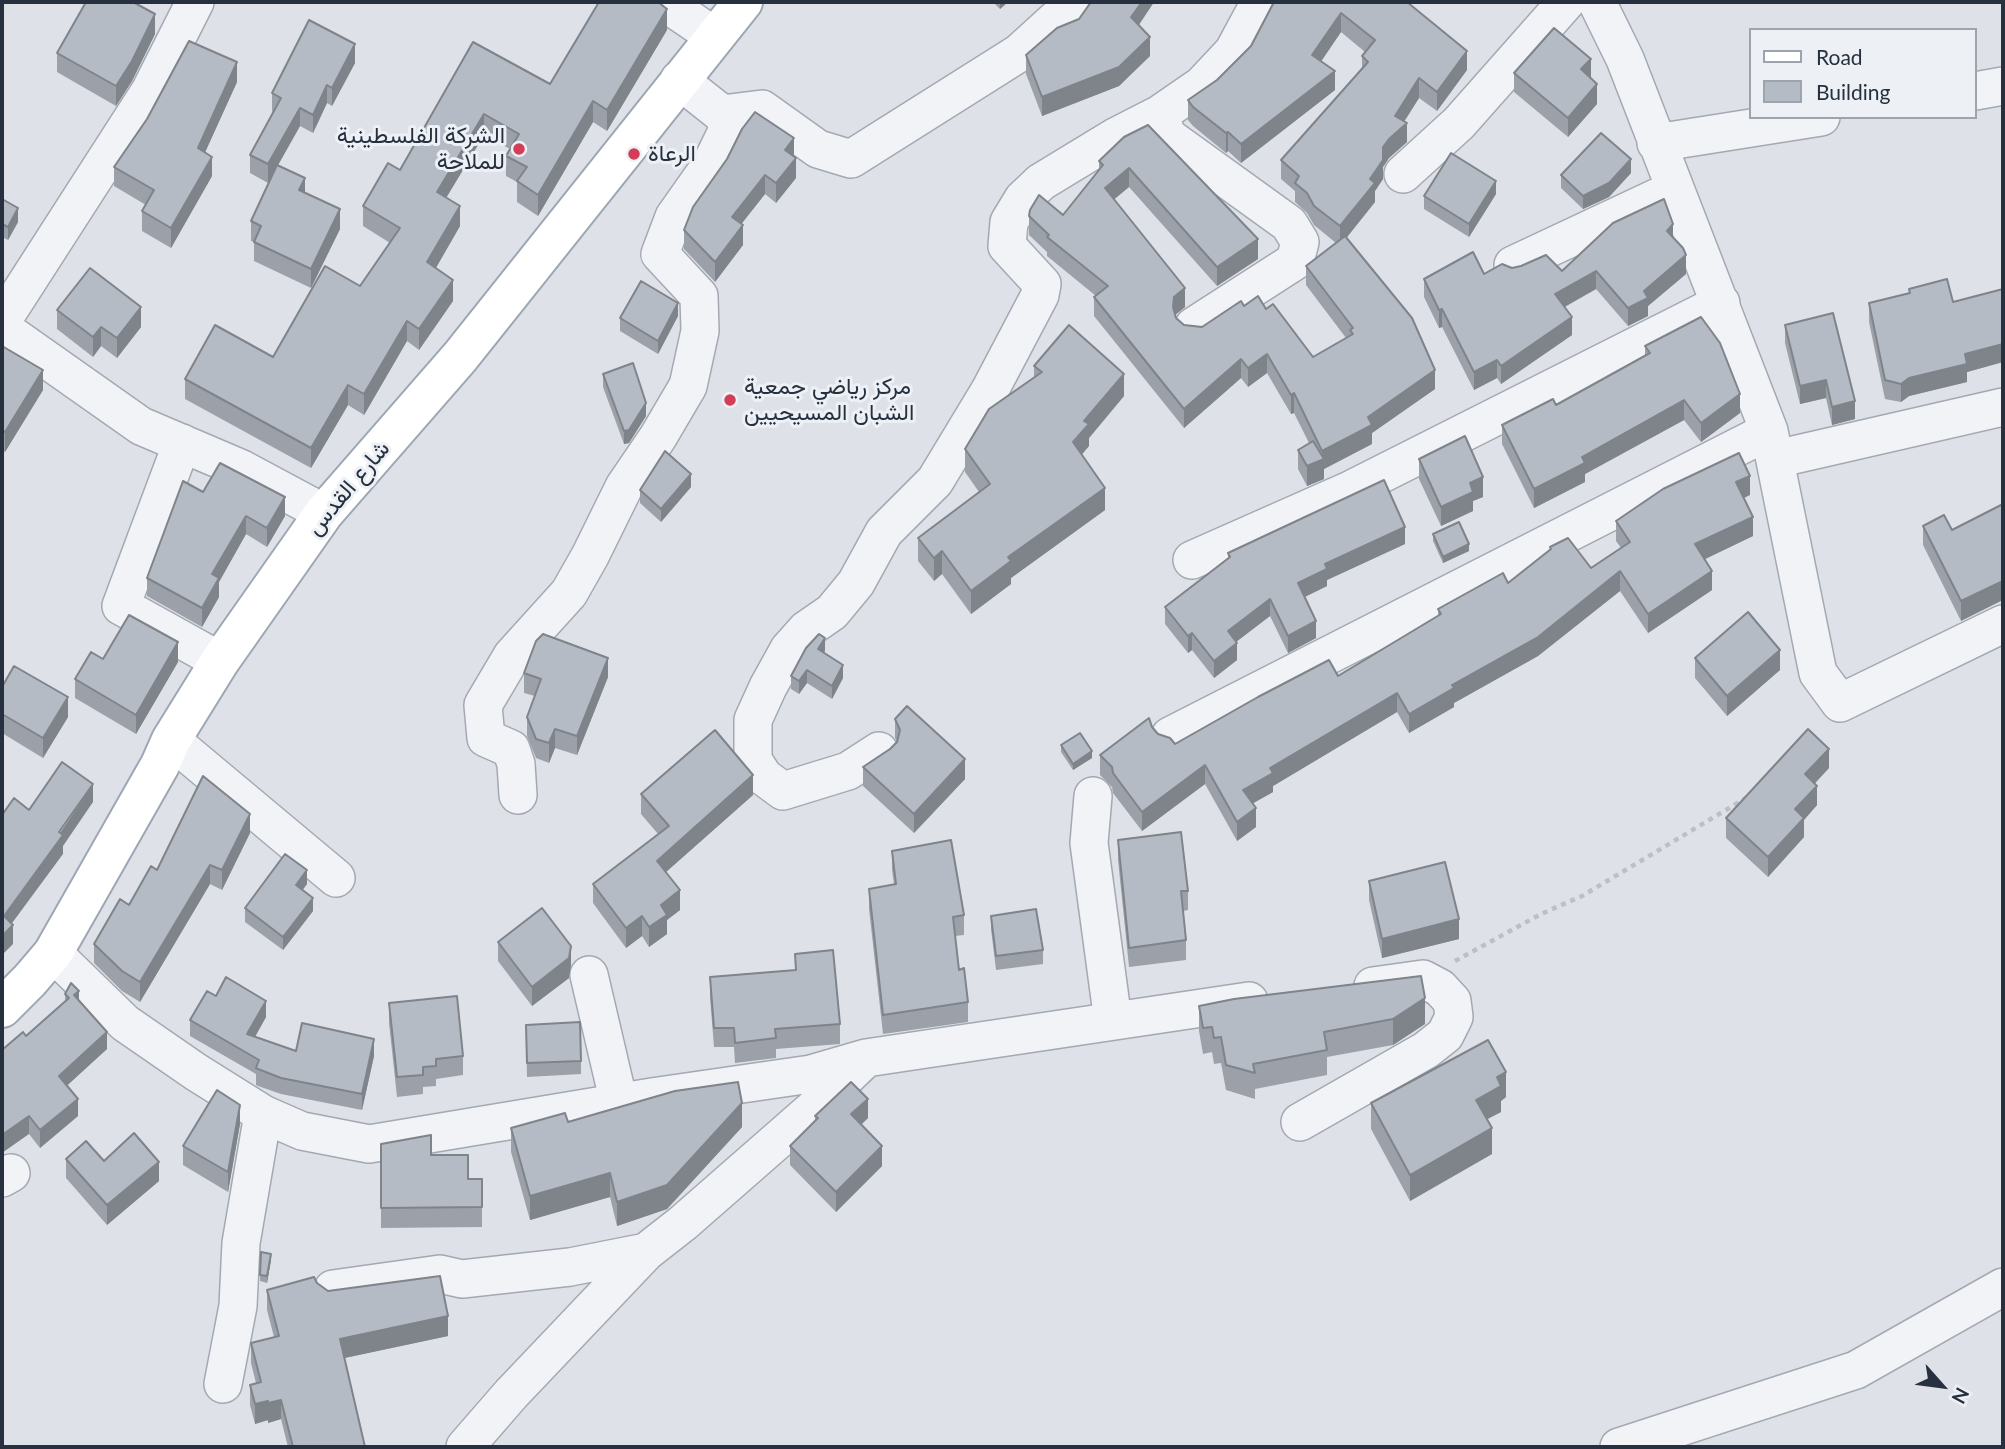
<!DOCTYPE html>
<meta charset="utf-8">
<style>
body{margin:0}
#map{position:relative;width:2005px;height:1449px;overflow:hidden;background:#dee2e8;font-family:Lato,sans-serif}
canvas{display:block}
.frame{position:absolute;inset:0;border:4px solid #27303f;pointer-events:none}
.legend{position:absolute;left:1749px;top:28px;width:228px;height:91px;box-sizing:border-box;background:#edf1f6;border:2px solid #9ea4ad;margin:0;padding:9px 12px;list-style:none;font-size:21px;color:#27303f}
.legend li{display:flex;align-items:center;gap:14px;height:35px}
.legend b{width:35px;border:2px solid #9ea4ad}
.north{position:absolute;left:1907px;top:1351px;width:70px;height:70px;-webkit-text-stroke:5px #edf1f6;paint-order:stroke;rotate:118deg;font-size:19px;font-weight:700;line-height:28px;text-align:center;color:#27303f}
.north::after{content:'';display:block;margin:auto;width:24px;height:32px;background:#27303f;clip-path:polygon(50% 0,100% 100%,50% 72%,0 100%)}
</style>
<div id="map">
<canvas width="2005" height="1449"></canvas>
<div class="frame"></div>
<ul class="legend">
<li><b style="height:9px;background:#fff"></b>Road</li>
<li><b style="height:19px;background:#b5bbc5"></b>Building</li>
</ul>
<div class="north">N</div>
</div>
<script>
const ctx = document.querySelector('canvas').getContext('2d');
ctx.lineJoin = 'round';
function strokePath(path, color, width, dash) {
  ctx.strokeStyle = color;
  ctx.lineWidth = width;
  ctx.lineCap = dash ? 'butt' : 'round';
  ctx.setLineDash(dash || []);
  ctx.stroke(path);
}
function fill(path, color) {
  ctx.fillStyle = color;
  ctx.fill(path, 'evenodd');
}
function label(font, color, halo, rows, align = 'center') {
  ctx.font = font + ' Lato,Vazirmatn,sans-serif';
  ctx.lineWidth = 6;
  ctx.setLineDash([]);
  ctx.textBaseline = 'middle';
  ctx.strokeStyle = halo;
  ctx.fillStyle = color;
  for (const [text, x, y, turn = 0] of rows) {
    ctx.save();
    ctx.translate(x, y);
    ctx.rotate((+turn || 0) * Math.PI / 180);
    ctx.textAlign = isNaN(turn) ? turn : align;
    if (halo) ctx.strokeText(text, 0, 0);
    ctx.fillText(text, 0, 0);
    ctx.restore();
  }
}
const path = new Path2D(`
 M1455,961L1541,914L1582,896L1746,798`);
const minor = new Path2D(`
 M664,2L714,36
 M1597,2L1625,59L1769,431L1818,673L1840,703L2003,624
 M1975,91L2003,86
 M722,114L762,109L818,149L851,159L1019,53L1075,2
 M1160,114L1167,136L1289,224L1300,242L1295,261L1194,326
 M1656,143L1821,117
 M1403,174L1459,123L1566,2
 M1513,265L1673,190
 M2,321L150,91L195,2
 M2,328L141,426L242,469L324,513
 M182,443L121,606L220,661
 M1776,459L2003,407
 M1192,560L1348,491L1721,303
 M1170,736L1769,431
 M171,740L336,878
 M879,751L848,771L783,791L764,777L753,760V720L768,687L789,649L806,630L832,612L856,583L884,532L935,481L990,390L1040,295L1042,284L1007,246L1009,222L1023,199L1041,182L1115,137L1160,114L1202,85L1233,52L1260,2
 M518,795L516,764L511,749L486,738L483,705L512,656L569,593L590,556L624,487L658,437L688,386L700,331L699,296L660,254L674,217L710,166L729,127L722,114L679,80
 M1093,796L1089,843L1113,1021
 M53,953L125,1023L196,1072L263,1114L302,1131L369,1144L652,1097L811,1074L866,1058L1249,1001
 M589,975L619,1103
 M1300,1122L1426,1050L1445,1035L1454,1017L1452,1001L1440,988L1423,979L1373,986
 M2,1178L11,1173
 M333,1289L440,1274L462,1279L570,1267L646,1252L683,1223L811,1111L863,1061
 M223,1384L238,1306L241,1243L263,1114
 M465,1447L511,1394L646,1252
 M1619,1447L1856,1370L2003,1287`);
const major = new Path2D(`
 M2,1008L30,980L53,953L160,765L171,740L220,661L324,513L460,357L743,2`);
const wall = new Path2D(`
 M993,2H1008L1000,9Z
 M1091,2H1154L1139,25L1150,56L1119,86L1042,116L1026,74V55L1079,19Z
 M1274,2H1407L1467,70L1437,111L1419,98L1404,121L1407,142L1389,158L1383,167V179L1375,191V202L1346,238L1435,389L1372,433V444L1324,469V479L1307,486L1298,469V450L1309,443L1294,413L1291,414L1267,373L1248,387L1241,378L1184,428L1094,316V297L1096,296L1047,256V252L1029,235V216L1063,215L1099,170V161L1124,137L1258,259L1217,286L1129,187L1114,199L1185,307L1175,315L1176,318L1184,325L1202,327L1244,306L1266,309L1313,357L1346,338L1306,285V266L1336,243L1314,225L1307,213L1295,202V191L1281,179V160L1362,68V56L1365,52L1341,32L1321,61L1335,90L1241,163L1228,151L1226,153L1193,126L1188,120V100L1217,80L1251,46Z
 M667,30L607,131L593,122L538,216L517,202V182L506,176V156L510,149L484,135L446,198L460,226L436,268L453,301L419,350L407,341L364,415L348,405L311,468L185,399V379L273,357L360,286L390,243L363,226V206L400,170L473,42L550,84Z
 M155,34L132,81L116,106L57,72V53Z
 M355,63L332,106L327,103L313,133L300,126L278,165L340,229L311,288L254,261V242L251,241V221L273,174L268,183L250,173V155L273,112L272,111V93Z
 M1514,73L1591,78L1597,104L1568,137L1514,92Z
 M237,82L205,152L212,176L171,248L142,231V211L146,205L114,186V167Z
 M794,157L796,178L776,203L765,194L741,224L743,245L715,282L684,249V230L693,207Z
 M1631,173L1609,197L1583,209L1561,188V175Z
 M1496,194L1469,237L1424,209V196Z
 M2,199L18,222L8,240L2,237Z
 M1673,238L1686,274L1648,306V316L1628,326L1596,289L1565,307L1572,335L1501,384L1497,378L1474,390L1442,327L1439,328L1424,297V279L1484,274L1512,268L1562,271Z
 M1909,289L1953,302L2003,289V362L1967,372V382L1909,396L1901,402L1885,399L1869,322V303L1909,293Z
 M57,310L141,327L117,358L101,346L93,357L57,329Z
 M678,316L658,354L620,331V318Z
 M1785,325L1855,419L1832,425L1826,398L1800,404L1785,343Z
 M2,346L43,390L5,452L2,449Z
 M1645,346L1740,413L1701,442L1684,420L1585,474V482L1534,508L1502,444V425L1556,405L1645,356Z
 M1034,366L1124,396L1089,438V446L1082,454L1105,510L1011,578V584L971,614L942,574L934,581L918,561V538L979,492L965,472V449L1034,378Z
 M603,374L646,416L629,443L624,444L603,387Z
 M1419,459L1483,497L1473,501V511L1441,526L1419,479Z
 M691,487L661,522L640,503V490Z
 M203,492L285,516L267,547L246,534L219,582V597L202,627L147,596V578Z
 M1750,495L1744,498L1753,536L1704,559L1712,590L1648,633L1620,591L1538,656L1454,703V707L1409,733L1397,712L1273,786V792L1253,803L1256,827L1237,841L1205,784L1142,831L1113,793L1112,787L1100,775V755L1152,727L1158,734L1175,744L1338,676L1438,616V609L1508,583L1550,550V547L1591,568L1621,548L1616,541V521Z
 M2003,504L1961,621L1923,545V526L1952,530Z
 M1433,534L1469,551L1443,563L1433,541Z
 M1405,544L1327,580V586L1305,597L1316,638L1288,653L1270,616L1236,642L1237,660L1214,678L1192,650L1188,653L1165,624V607L1228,558V553Z
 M825,651L823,653L843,678L832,699L807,683L799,694L791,689V676Z
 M1695,658L1780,670L1727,716L1695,678Z
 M103,659L178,662L136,734L75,698V679Z
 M524,673L608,677L577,755L555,748L549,763L536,758L527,736V717L535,696L524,693Z
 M2,687L68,717L43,758L2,733Z
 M895,719L965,779L914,833L863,786V767L890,749L897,742L895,738Z
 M1061,745L1092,758L1073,770L1061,752Z
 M1829,768L1815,783L1817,805L1804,820V837L1768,877L1726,838V818Z
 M641,794L753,795L666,872L680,910L667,920V934L649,947L642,936L626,948L593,903V884L658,834L641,814Z
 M250,833L222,890L210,884L140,1002L122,991L94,963V944L129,905L157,870Z
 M1118,840L1188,891V910L1183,911L1186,940V960L1129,967L1118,860Z
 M892,851L964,915V935L955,936L959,970L968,1002V1022L883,1034L869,909V889L894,884L892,870Z
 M1369,881L1459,939L1382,958L1369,900Z
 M307,884L302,890L313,911L283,950L245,922V908Z
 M991,916L1043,950V964L996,970L991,929Z
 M2003,928V952L2001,949V930Z
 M498,942L571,965L569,978L532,1006L498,961Z
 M710,977L840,1024V1044L776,1049V1058L735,1063L734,1047H714L710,997Z
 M65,994L79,1001L107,1049L67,1085L78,1116L40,1148L29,1134L26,1036L65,1002Z
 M216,996L266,1017L255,1037L296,1051L374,1056L362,1110L281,1094L258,1086L256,1085V1074L190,1036V1020Z
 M1234,999L1425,1024L1393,1045L1327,1057V1075L1255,1089V1099L1226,1090L1221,1063L1214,1064L1212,1052L1203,1054L1199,1031V1006Z
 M389,1003L463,1056V1075L436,1079V1086L423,1087V1094L397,1097L389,1023Z
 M526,1025L581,1061V1074L527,1077Z
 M1506,1097L1501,1101V1112L1487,1119L1492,1154L1410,1201L1371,1129V1103Z
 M815,1116L868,1118L861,1125L882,1166L836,1212L790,1165V1146L815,1121Z
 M568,1122L742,1127L667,1209L617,1226L610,1197L530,1220L511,1152V1128Z
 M240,1124L228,1192L183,1165V1146Z
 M381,1144L431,1155L468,1179H482V1227L381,1228Z
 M66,1159L104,1161L159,1181L107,1225L66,1178Z
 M261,1252L271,1260L267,1283L260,1281Z
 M317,1283L328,1291L448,1336L344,1358L365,1447H288L281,1419L268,1423V1420L255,1424L250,1405V1385L256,1383L251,1363V1343L274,1337L267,1310V1290Z`);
const shadedWall = new Path2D(`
 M1000,2H1008L1000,9Z
 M1142,2H1154L1131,36V17Z
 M667,9V30L607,131V110Z
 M1341,13V32L1312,75V55Z
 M155,14V34L132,81L116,106V86Z
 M1150,37V56L1119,86L1042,116V97Z
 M355,44V63L332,106V88Z
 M1467,51V70L1437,111V92Z
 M1591,59V78L1581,69Z
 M237,62V82L198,168V148Z
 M1335,71V90L1241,163V144Z
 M1419,78V98L1399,130L1407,123V142L1389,158L1383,167V179L1375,191V202L1340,246V226L1370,179L1395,116Z
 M1597,84V104L1568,137V118Z
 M327,85V103L313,133V115Z
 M593,101V122L538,216V195Z
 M300,108V126L268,183V164Z
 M484,114V135L437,213V192Z
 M1228,132V151L1226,153V133Z
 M794,138V158L785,150Z
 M212,157V176L171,248V228Z
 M796,158V178L776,203V183Z
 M1631,159V173L1609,197L1583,209V196Z
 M1129,168V187L1105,207V188Z
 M765,175V194L732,236V217Z
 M305,178V198L299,190Z
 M1496,181V194L1469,237V224Z
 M460,206V226L427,283V262Z
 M18,208V222L8,240V227Z
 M340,209V229L311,288V269Z
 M1673,224V242L1667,231Z
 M743,225V245L715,282V262Z
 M1258,239V259L1217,286V267Z
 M1686,255V274L1648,306V316L1628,326V308L1644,291Z
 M1596,271V289L1555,312V294Z
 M453,280V301L419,350V329Z
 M1185,288V307L1174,316L1173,307L1174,297Z
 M678,303V316L658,354V341Z
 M141,307V327L117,358V338Z
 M1442,309V327L1439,328V310Z
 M1572,317V335L1501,384V366Z
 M407,321V341L364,415V394Z
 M101,327V346L93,357V337Z
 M2003,344V362L1967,372V382L1909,396L1901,402V384L1909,378L1965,354Z
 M1267,354V373L1248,387V368Z
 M1241,359V378L1184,428V409Z
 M1497,360V378L1474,390V372Z
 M43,370V390L5,452V432Z
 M1435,370V389L1372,433V444L1324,469V479L1307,486V466L1322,460V451L1368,417Z
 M1124,374V396L1089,438V446L1073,465V442L1084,421Z
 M1826,380V398L1800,404V386Z
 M348,385V405L311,468V448Z
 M1294,393V413L1291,414V395Z
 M1740,394V413L1701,442V423Z
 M1684,400V420L1585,474V482L1534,508V489L1582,457Z
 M1855,401V419L1832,425V407Z
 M646,403V416L629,443L624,444V431Z
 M691,474V487L661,522V509Z
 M1750,476V495L1736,501V482Z
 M1483,477V497L1473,501V511L1441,526V507L1470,483Z
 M1105,488V510L1011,578V584L971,614V591L1008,557Z
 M285,497V516L267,547V528Z
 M246,516V534L219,582V597L202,627V608L212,574Z
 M1753,517V536L1695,564V544Z
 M1405,527V544L1327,580V586L1298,600V583L1325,564Z
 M1469,544V551L1443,563V557Z
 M942,551V574L934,581V558Z
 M1620,571V591L1538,656L1454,703V707L1409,733V714Z
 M1712,571V590L1648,633V614Z
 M2003,581V600L1961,621V601Z
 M1270,599V616L1228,648V631Z
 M1316,621V638L1288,653V636Z
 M1192,633V650L1188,653V636Z
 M825,638V651L818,662V649Z
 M178,642V662L136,734V715Z
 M1237,643V660L1214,678V661Z
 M1780,650V670L1727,716V696Z
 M608,658V677L577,755V736Z
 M843,665V678L832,699V686Z
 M807,670V683L799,694V681Z
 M1397,693V712L1273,786V792L1243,809V790L1270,768Z
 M68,697V717L43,758V738Z
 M555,729V748L549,763V743Z
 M1829,749V768L1805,794V774Z
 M1092,751V758L1073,770V764Z
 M965,759V779L914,833V814Z
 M1205,765V784L1142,831V812Z
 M753,775V795L657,880V861Z
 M93,784V802L63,846V854L4,934V916Z
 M1817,786V805L1804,820V837L1768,877V857L1795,809Z
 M1256,808V827L1237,841V822Z
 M250,814V833L222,890V870Z
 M210,865V884L140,1002V982Z
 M307,870V884L296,899V885Z
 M680,890V910L667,920V934L649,947V927L661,905Z
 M313,898V911L283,950V937Z
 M642,916V936L626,948V928Z
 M1459,919V939L1382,958V939Z
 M13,925V944L2,955V936Z
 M571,946V965L569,978L532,1006V987Z
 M79,991V1008L74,995Z
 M1425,998V1024L1393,1045V1019Z
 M266,1001V1017L247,1051V1034Z
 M107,1032V1049L59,1093V1076Z
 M374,1039V1056L362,1110V1094Z
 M1506,1072V1097L1501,1101V1112L1476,1125V1100L1497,1077Z
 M78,1099V1116L40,1148V1130Z
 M868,1099V1118L851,1134V1114Z
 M742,1103V1127L667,1209L617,1226V1202Z
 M240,1105V1124L228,1192V1172Z
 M29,1116V1134L2,1153V1135Z
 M1492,1128V1154L1410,1201V1175Z
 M882,1146V1166L836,1212V1192Z
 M159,1162V1181L107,1225V1205Z
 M610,1173V1197L530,1220V1196Z
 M271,1254V1260L267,1283V1276Z
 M448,1316V1336L340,1359V1339Z
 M281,1400V1419L268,1423V1403Z
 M268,1401V1420L255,1424V1404Z`);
const building = new Path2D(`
 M86,2H133L155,14L132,61L116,86L57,53Z
 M599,2H658L667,9L607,110L593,101L538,195L517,181L527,167L506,156L519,134L484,114L437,192L460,206L427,262L453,280L419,329L407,321L364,394L348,385L311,448L185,379L215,325L273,357L325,266L360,286L400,228L363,206L388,163L400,170L473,42L550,84Z
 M1091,2H1142L1131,17L1150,37L1119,67L1042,97L1026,55L1057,28L1079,19Z
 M1274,2H1407L1467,51L1437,92L1419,78L1395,116L1407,123L1389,139L1383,147V160L1370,179L1375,183L1340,226L1314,206L1307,193L1295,183L1299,176L1281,160L1368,62L1362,56L1375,40L1341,13L1312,55L1335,71L1241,144L1228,132L1226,133L1193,107L1188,100L1217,80L1251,46Z
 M309,20L355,44L332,88L327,85L313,115L300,108L268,164L250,155L281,98L272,93Z
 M1554,28L1591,59L1581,69L1597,84L1568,118L1514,73Z
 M189,41L237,62L198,148L212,157L171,228L142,211L154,190L114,167L147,119Z
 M755,112L794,138L785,150L796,158L776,183L765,175L732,217L743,225L715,262L684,230L693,207L727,159L742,129Z
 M1148,125L1258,239L1217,267L1129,168L1105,188L1185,288L1174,297L1173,307L1176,318L1184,325L1202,327L1241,301L1244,306L1258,296L1266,309L1273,304L1313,357L1353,334L1350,330L1353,328L1306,266L1345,236L1412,318L1435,370L1368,417L1372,425L1322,451L1294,393L1291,395L1267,354L1248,368L1241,359L1184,409L1094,297L1108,286L1047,237L1049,235L1029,216L1030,210L1039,195L1063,215L1103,165L1099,161L1124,137Z
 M1601,133L1631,159L1609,183L1583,196L1561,175Z
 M1451,153L1496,181L1469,224L1424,196Z
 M277,165L305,178L299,190L340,209L311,269L254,242L261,226L251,221Z
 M2,199L18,208L8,227L2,224Z
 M1664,199L1673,224L1667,231L1683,248L1686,255L1644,291L1648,298L1628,308L1596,271L1555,294L1572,317L1501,366L1497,360L1474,372L1442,309L1439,310L1424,279L1473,252L1484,274L1502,264L1512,268L1521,266L1546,255L1562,271L1613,223Z
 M90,268L141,307L117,338L101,327L93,337L57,310Z
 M1947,279L1953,302L2003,289V344L1965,354L1967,364L1909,378L1901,384L1885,380L1869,303L1910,293L1909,289Z
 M641,281L678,303L658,341L620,318Z
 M1833,313L1855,401L1832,407L1826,380L1800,386L1785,325Z
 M1701,317L1720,343L1740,394L1701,423L1684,400L1582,457L1585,463L1534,489L1502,425L1553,399L1556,405L1650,353L1645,346Z
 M1069,325L1124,374L1084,421L1089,424L1073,442L1105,488L1008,557L1011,561L971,591L942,551L934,558L918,538L990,484L965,449L989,409L1042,372L1034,366Z
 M2,346L43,370L5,432L2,430Z
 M633,363L646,403L629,430L624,431L603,374Z
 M1465,436L1483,477L1470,483L1473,492L1441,507L1419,459Z
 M1313,441L1324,459L1307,466L1298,450Z
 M665,451L691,474L661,509L640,490Z
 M1739,453L1750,476L1736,482L1753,517L1695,544L1712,571L1648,614L1620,571L1538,637L1452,685L1454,688L1409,714L1397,693L1270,768L1273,773L1243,790L1256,808L1237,822L1205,765L1142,812L1113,773L1112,767L1100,755L1149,718L1152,727L1158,734L1170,738L1175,744L1258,697L1329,660L1338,676L1441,614L1438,609L1503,573L1508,583L1551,549L1550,547L1568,538L1591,568L1630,542L1616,521L1663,489Z
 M220,463L285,497L267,528L246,516L212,574L219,578L202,608L147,578L183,481L203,492Z
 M1384,480L1405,527L1325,564L1327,569L1298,583L1316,621L1288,636L1270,599L1228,631L1237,643L1214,661L1192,633L1188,636L1165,607L1230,557L1228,553Z
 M2003,504V581L1961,601L1923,526L1944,515L1952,530Z
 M1459,522L1469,544L1443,557L1433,534Z
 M1748,612L1780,650L1727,696L1695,658Z
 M129,615L178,642L136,715L75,679L91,652L103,659Z
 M543,634L608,658L577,736L555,729L549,743L536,739L527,717L541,679L524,673L536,641Z
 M819,634L825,638L818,649L843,665L832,686L807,670L799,681L791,676L806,648Z
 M14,666L68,697L43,738L2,714V687Z
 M907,706L965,759L914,814L863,767L890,749L897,742L900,730L895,719Z
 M1808,729L1829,749L1805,774L1817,786L1795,809L1804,818L1768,857L1726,818Z
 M715,730L753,775L657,861L680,890L661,905L667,915L649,927L642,916L626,928L593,884L669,826L641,794Z
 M1080,733L1092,751L1073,764L1061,745Z
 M62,762L93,784L59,832L63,835L4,916L13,925L2,936V815L14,798L29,810Z
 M203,776L250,814L222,870L210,865L140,982L122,971L94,944L120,899L129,905L151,866L157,870Z
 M1181,832L1188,891H1181L1186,940L1129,948L1118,840Z
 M951,840L964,915L953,917L959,970L964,968L968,1002L883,1015L869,889L896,884L892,851Z
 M285,854L307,870L296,885L313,898L283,937L245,908Z
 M1445,862L1459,919L1382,939L1369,881Z
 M542,908L571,946L569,958L532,987L498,942Z
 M1036,909L1043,950L996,956L991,916Z
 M833,950L840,1024L775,1029L776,1038L735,1043L734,1028H714L710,977L796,970L795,954Z
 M1421,976L1425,998L1393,1019L1324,1032L1327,1050L1253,1064L1255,1073L1226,1065L1221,1037L1214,1038L1212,1027L1203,1028L1199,1006L1234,999Z
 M226,977L266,1001L247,1034L296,1051L302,1023L374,1039L362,1094L281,1078L258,1069L256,1068L259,1060L190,1020L207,991L216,996Z
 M71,983L79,991L74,995L107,1032L59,1076L78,1099L40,1130L29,1116L2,1135V1050L23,1032L26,1036L69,998L65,994Z
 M457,996L463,1056L436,1059V1066L423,1067V1075L397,1077L389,1003Z
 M580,1022L581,1061L527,1063L526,1025Z
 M1488,1040L1506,1072L1497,1077L1501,1086L1476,1100L1492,1128L1410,1175L1371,1103Z
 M738,1082L742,1103L667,1185L617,1202L610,1173L530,1196L511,1128L565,1113L568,1122L675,1091Z
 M851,1082L868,1099L851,1114L882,1146L836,1192L790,1146L818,1118L815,1116Z
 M217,1090L240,1105L228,1172L183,1146Z
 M134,1133L159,1162L107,1205L66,1159L86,1141L104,1161Z
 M431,1135V1155H468V1179H482V1207L381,1208V1144Z
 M261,1252L271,1254L267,1276L260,1275Z
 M440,1276L448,1316L340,1339L365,1447H293L281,1400L268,1403V1401L255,1404L250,1385L261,1382L251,1343L279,1336L267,1290L314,1277L317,1283L328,1291Z`);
const markers = [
 [519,149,7,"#d23d57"],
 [634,154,7,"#d23d57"],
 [730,400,7,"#d23d57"]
];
const poiNames = [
 ["الشركة الفلسطينية",505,136,"right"],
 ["للملاحة",505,162,"right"],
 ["الرعاة",648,154],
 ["مركز رياضي جمعية",744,387],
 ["الشبان المسيحيين",744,413]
];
const streetNames = [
 ["شارع القدس",348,488,-50]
];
strokePath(minor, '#a3a9b2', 40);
strokePath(major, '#9da7b4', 42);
strokePath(path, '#bcc0c6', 4.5, [5, 5]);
strokePath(minor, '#f1f3f6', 37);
strokePath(major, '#fff', 38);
fill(wall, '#9ca1a9');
fill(shadedWall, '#7f838a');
fill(building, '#b5bbc5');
strokePath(building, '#7f838a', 2);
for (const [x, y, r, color] of markers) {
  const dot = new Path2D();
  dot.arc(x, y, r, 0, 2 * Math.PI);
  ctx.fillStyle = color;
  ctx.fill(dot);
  strokePath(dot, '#edf1f6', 2.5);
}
label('23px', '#27303f', '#edf1f6', poiNames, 'left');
label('23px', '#27303f', '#edf1f6', streetNames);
</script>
